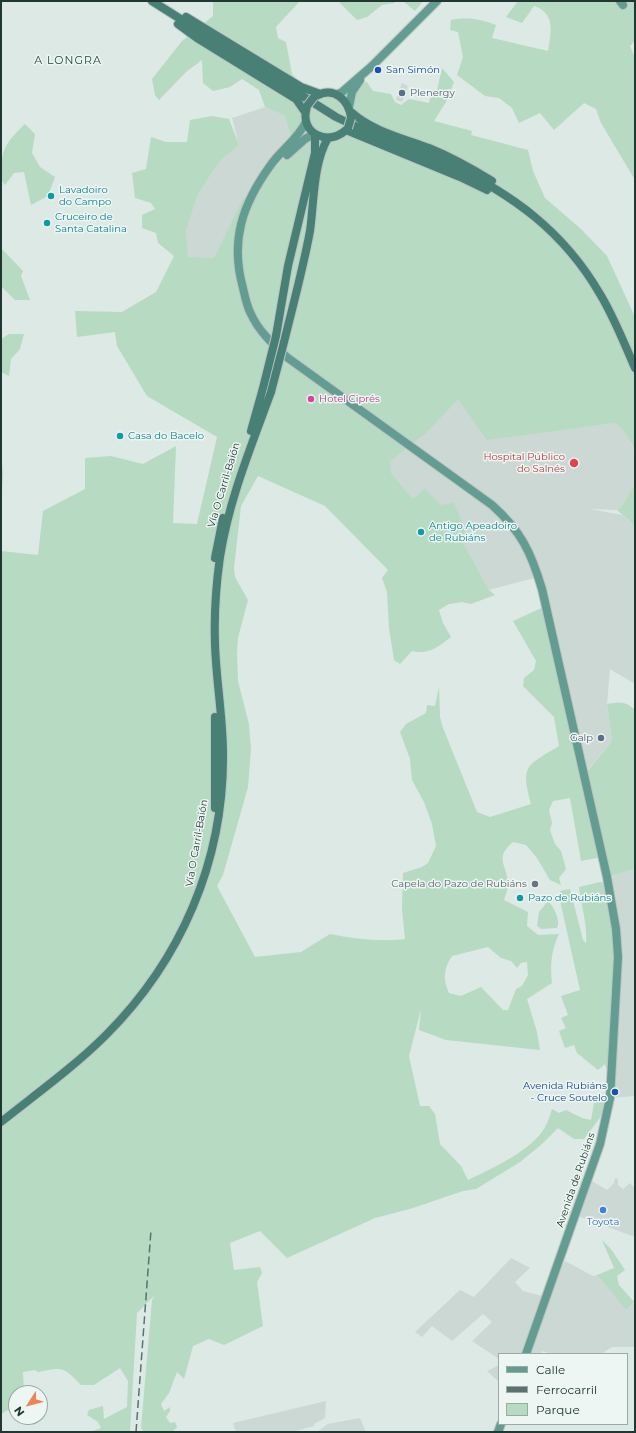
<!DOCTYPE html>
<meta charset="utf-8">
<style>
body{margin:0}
#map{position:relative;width:636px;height:1433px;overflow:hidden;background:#dde9e4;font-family:Montserrat,sans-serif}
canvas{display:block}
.frame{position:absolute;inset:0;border:2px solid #203732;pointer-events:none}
.legend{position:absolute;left:498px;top:1353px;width:130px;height:72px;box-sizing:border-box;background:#edf6f2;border:1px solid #9baaa5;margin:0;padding:5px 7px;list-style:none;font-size:12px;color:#203732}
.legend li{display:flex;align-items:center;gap:8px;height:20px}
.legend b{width:20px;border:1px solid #9baaa5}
.north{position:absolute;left:8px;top:1385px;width:40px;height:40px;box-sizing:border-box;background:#edf6f2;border:1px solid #9baaa5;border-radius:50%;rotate:234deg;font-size:11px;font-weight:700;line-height:16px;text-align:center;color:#203732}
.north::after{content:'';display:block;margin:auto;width:14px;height:18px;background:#ed8557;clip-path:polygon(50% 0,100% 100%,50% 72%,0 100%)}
</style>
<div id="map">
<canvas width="636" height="1433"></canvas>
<div class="frame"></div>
<ul class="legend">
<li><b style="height:5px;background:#639d92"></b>Calle</li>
<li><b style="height:5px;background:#59736e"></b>Ferrocarril</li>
<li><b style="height:11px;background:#b6dac2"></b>Parque</li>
</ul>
<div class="north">N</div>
</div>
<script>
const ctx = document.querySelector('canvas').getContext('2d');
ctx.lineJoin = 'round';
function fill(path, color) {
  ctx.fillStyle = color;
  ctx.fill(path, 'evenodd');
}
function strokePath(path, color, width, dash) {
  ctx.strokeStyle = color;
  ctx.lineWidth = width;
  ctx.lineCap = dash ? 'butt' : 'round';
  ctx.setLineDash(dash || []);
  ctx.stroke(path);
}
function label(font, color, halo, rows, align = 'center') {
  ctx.font = font + ' Montserrat,sans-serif';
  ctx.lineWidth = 3;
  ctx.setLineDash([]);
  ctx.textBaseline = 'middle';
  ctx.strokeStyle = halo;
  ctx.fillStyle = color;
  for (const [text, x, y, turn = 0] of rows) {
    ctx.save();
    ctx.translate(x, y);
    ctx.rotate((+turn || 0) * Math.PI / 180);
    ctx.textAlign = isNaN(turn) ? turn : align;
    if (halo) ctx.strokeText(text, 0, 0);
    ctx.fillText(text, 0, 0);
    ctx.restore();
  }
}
const built = new Path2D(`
 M402,83L408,86L402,102L396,100Z
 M265,107L285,116L294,148L237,255L189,279L186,231L198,194L220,161L239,145L232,118Z
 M303,370L446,382L489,441L488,439L615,423L621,427L628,436L635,452V486L621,507L617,510L590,509L622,515L635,526V684L610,669L607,704L612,741L584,774L538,577L489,590L441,505L413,499Z
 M635,869V1096L610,1098L607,877Z
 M615,1178L618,1179V1185L623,1189L630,1183L635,1188V1237L575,1215L587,1180L592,1181L607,1190L614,1183Z
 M511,1258L530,1268L515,1282L523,1291L546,1297L565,1261L593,1276L597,1275L626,1310L634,1302L635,1304V1347H612L601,1354H552L542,1351L541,1354H499V1359L472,1341L492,1322L483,1314L452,1341L432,1326L422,1337L415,1332L460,1290L474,1297Z
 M499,1365V1382L487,1371Z
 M326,1401L325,1418L314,1424V1426L292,1432H236L233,1423Z
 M360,1418L366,1432H317L328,1424Z`);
const green = new Path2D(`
 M213,1H300L276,27L278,38L286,42L292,74L299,81L311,91L345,97L355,84L367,82L373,91L391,94L395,102L401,105L409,99L429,103L432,90H437L442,68L454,82L446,102L434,121L472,131L471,135L528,150L533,171L545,198L581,229L607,256L635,317V452C631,440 625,430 615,423L487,440L458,399L427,432L390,461L391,473L413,499L425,489L441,505L454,503L467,534L463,543L489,590L495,595L471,604L462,602L449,604L439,610L443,623L451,637C438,647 429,655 412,651L400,664L394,660L389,628L387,592L382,578L388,570L325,506L258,476L241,506L234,568L235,577L248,600L238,638L237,654L238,681L249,724L251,749L248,787L223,875L217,886L255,957L301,952L330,934C355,939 380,942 405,939L402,909L403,873L422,867L428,863L436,846L432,824L424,802L412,780L410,759L400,732L406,724L426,713L427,705L435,706L439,687L440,717L443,728L477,812L490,817L531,804C520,764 527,766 559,746L554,717L523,686L524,678L534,670L536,661L513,621L546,606L585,774L612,741L607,704C619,702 626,701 635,710V869L607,877L602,857L581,861L570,798L553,801L549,810L552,823L550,830L555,844L561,851L566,869L559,878L561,885L550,880L537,858L526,845L513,842C493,859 508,865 508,885C508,890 505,896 504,900L528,912L527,926L538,935L559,934C551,950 550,966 552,983L527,999L537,1032L540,1050L446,1040L419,1030L421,1009L409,1056L420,1106H429L435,1114L440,1144L461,1166L468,1180C491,1169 533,1150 545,1127C548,1122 550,1115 552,1109L559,1113L566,1110L582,1118L591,1120L594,1103L605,1101L610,1090L608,1107L584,1139H574L558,1128L542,1144L520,1162L476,1189L463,1191L410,1209L375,1218L287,1258L260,1231L230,1243L234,1270L260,1267L262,1273L257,1282L263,1326L224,1345L209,1339L193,1346L184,1379L177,1372L169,1393L161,1404L164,1411L170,1407V1411L166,1417L170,1423L175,1422L177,1427L172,1432H144L141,1428L152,1300L155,1295L137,1313L130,1432H90L101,1428L98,1422L87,1415L89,1410L103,1406L104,1419L127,1407L128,1381L120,1368L94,1385H81C63,1366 63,1367 38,1372L35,1370L23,1372L24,1393H16V1405L1,1414V551L38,555L43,511L85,489V458L111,456L143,464L176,446L173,523L197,524L217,437L147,396L117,346L115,332L77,337L75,311L122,312L156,292L174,256L158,243L156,233L142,228V215L155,209L151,203L135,198L132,173L146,169L151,137L166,142H187L190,120L212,116L229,119L239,145L220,161L198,194L186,231L188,257L214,258L242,201L294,148L285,116L265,107L259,90L242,79L230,87L213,91L203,83L202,60L186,72L159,100L155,95L152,79L182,41L213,16ZM488,947L501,958L511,961L517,968L521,963L527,962L528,975L522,986L516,989L508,1010H503L481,987L461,996L449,993C443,980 443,969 452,956Z
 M338,1H394L395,3L382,5L367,17L357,20Z
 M403,1H423L415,11Z
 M518,1H635V41L630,46L635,58V180L601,123L596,109L584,103L554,130L540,113L519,123L512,108L499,98L485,96L457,75L463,57L458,32L450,30L451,20C468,17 480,19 496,25L492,38L548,51C551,33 556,13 534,6L522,23L506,17Z
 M25,124L35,134L32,153L40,167L55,177L48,196L31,205L24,172L14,173L5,185L1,180C1,150 4,144 25,124Z
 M1,248L23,271L21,276L30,300H15L1,286Z
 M9,334H24L20,349L11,359L9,376L1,372V339Z
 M1,453L3,473L1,512Z
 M635,485V526L617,510L621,507Z
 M600,882L605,883L616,929L611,1083L605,1064L598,1070L577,1053L574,1045L565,1048L559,1031L566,1028L561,1018L568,1015L561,996L580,990L559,896L560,891L570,889L583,940L586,943C588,927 581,904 579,887Z
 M548,901C554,907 561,921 557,928L541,929L537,926L539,912Z
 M602,1240L611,1249L625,1270L617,1276L619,1285L634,1302L626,1310L597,1275L614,1268Z`);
const primary = new Path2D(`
 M620,1L623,5
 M337,94L341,93L372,66L437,1
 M349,107L352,92L360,80
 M306,122C297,140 281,150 270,166C242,205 230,241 243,288C245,297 247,307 251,314C259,332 274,345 288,358L492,505C521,531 531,552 542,589L607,877L616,929L618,957L610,1098L600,1144L526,1354
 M287,155L305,139L314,134
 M498,1432L501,1424`);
const trunk = new Path2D(`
 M152,1L336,117C373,135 411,148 448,164C513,194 564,232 600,294C614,317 624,343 635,368
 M186,17L301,87L320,94
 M178,24L197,38L296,99L305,112
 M316,96C334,86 349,100 351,118
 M307,107C298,134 330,148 348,128
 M351,112C372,131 402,138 429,148C451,157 471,168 492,181
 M346,130L460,177L487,190
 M276,336L288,266L315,153V134
 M284,342C293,305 303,269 310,231C314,203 313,163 328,138
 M251,431L263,388
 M215,558L223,518
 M215,808V717
 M1,1122C36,1094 74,1067 106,1035C181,960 224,861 223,754C223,717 216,680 215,644C214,615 216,585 220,557C229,499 251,447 271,392`);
const rail = new Path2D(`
 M136,1432L151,1230`);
const trunkBridge = new Path2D(`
 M307,106L314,97
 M348,128L351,118
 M263,388L276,336
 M271,392L284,342`);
const markers = [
 [378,70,4,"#1a4fb4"],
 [402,93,4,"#5c6f8a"],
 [51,196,4,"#0f9aa8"],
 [47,223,4,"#0f9aa8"],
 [311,399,4,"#d1479c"],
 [120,436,4,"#0f9aa8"],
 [574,463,5,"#e0444e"],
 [421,532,4,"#0f9aa8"],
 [601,738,4,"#5c6f8a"],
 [535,884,4,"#6b7280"],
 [520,898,4,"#0f9aa8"],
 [615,1092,4,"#1a4fb4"],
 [603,1210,4,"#3f7fe0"]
];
const transitNames = [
 ["San Simón",386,70],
 ["Avenida Rubiáns",607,1086,"right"],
 ["- Cruce Soutelo",607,1098,"right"]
];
const serviceNames = [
 ["Plenergy",410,93],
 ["Galp",593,738,"right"]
];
const cultureNames = [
 ["Lavadoiro",59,190],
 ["do Campo",59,202],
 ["Cruceiro de",55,217],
 ["Santa Catalina",55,229],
 ["Casa do Bacelo",128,436],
 ["Antigo Apeadoiro",429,526],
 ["de Rubiáns",429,538],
 ["Pazo de Rubiáns",528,898]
];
const hotelNames = [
 ["Hotel Ciprés",319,399]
];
const healthNames = [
 ["Hospital Público",565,457],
 ["do Salnés",565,469]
];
const streetNames = [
 ["Vía O Carril-Baión",224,485,-73],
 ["Vía O Carril-Baión",197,843,-80],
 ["Avenida de Rubiáns",576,1180,-71]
];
const worshipNames = [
 ["Capela do Pazo de Rubiáns",527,884]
];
const shopNames = [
 ["Toyota",603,1222]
];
const neighbourhoodNames = [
 ["A LONGRA",68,61]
];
fill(built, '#ccd8d3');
fill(green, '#b6dac2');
strokePath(primary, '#bcc3c2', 10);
strokePath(trunk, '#bcc3c2', 10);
strokePath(primary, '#639d92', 8);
strokePath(trunk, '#488076', 8);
strokePath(rail, '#59736e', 1.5, [8, 4]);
strokePath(trunkBridge, '#bcc3c2', 10, []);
strokePath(trunkBridge, '#488076', 8);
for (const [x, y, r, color] of markers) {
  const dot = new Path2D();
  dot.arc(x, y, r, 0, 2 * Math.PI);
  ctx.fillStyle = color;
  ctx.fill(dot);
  strokePath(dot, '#edf6f2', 1.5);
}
label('10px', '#164399', '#edf6f2', transitNames, 'left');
label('10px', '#4e5e75', '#edf6f2', serviceNames, 'left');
label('10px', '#0d838f', '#edf6f2', cultureNames, 'left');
label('10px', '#b23c85', '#edf6f2', hotelNames, 'left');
label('10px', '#be3a42', '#edf6f2', healthNames, 'right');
label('10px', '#203732', '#edf6f2', streetNames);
label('10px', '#5b616d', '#edf6f2', worshipNames, 'right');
label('10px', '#366cbe', '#edf6f2', shopNames);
ctx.letterSpacing = '1px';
label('11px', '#1d4840', '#edf6f2', neighbourhoodNames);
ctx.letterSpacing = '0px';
</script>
